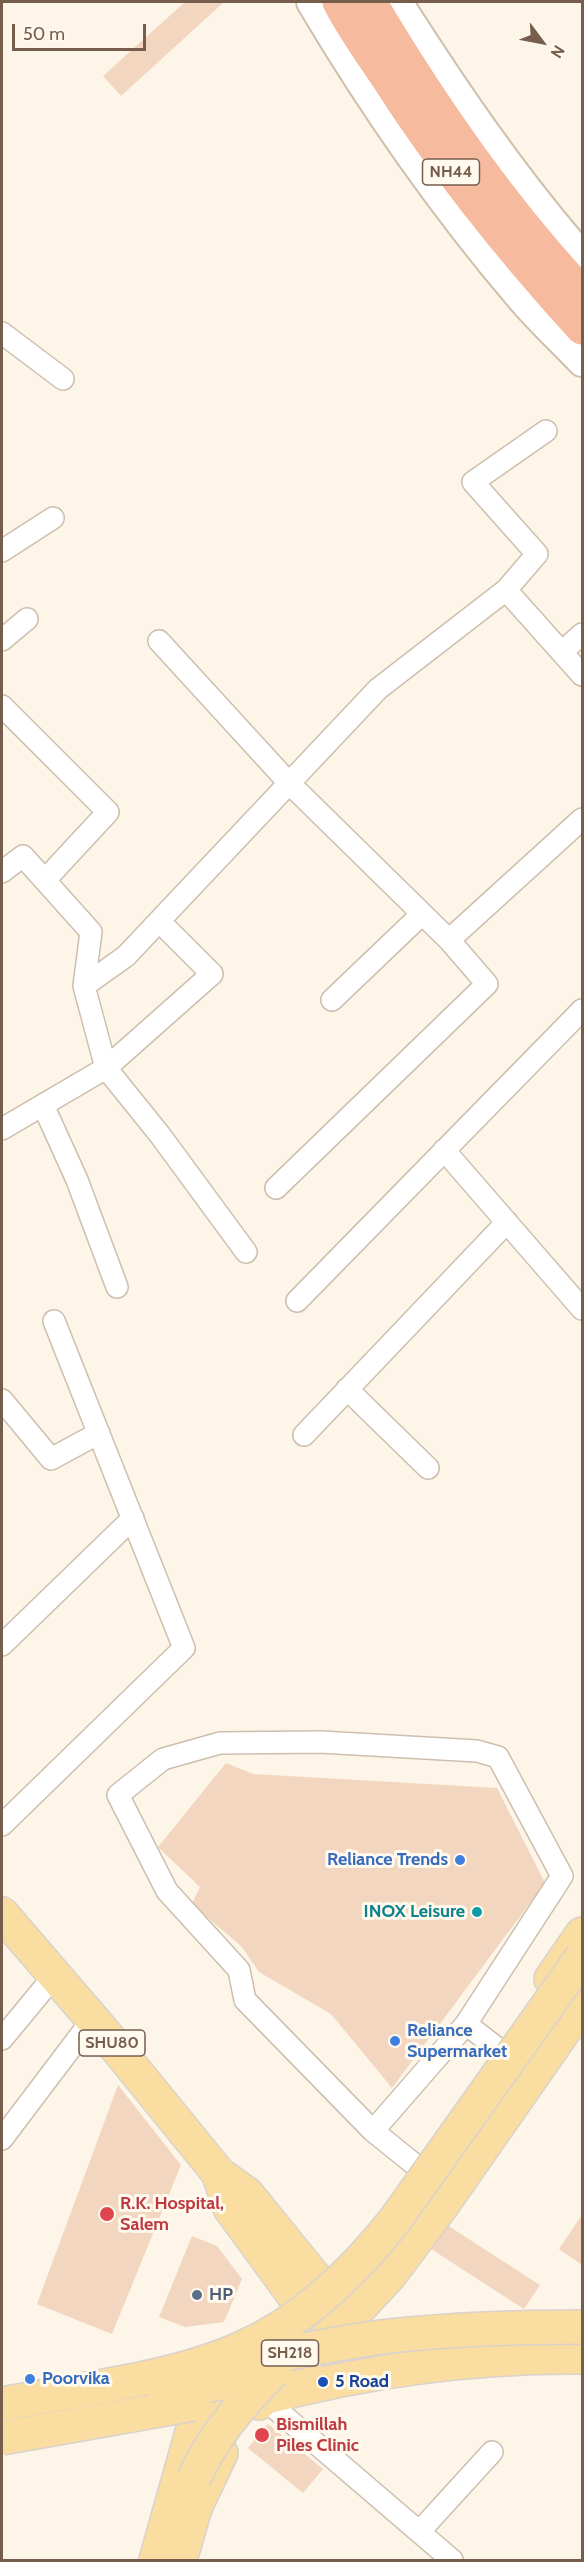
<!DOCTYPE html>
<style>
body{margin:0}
#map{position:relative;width:584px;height:2562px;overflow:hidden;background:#fcf5e8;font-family:Cabin,sans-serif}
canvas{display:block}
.frame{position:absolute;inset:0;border:3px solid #765d4c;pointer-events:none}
.north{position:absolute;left:512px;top:12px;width:60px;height:60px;-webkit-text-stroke:4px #fff9ee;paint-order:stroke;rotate:122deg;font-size:16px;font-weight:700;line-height:24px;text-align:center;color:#765d4c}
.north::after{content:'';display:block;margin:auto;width:21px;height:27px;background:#765d4c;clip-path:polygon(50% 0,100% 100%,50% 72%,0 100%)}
.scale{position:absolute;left:12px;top:24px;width:134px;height:27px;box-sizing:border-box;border:3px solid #765d4c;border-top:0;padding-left:8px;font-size:18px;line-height:21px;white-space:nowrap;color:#765d4c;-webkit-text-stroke:4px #fff9ee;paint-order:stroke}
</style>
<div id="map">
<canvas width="584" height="2562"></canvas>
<div class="frame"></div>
<div class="north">N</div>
<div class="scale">50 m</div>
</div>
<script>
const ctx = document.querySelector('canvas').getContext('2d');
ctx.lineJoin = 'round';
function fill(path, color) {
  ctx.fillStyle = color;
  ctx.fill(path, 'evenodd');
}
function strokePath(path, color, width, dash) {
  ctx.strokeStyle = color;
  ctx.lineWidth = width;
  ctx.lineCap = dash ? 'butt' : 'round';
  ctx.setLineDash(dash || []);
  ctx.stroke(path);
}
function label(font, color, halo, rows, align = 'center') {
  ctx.font = font + ' Cabin,sans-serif';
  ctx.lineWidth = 6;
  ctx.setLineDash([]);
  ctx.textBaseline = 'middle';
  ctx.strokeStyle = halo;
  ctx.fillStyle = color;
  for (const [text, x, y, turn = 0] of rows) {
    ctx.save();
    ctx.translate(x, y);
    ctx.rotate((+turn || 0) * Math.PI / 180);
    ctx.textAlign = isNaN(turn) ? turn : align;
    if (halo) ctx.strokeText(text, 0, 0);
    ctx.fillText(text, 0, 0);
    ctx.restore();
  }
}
const building = new Path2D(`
 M185,2H224L121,96L103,76Z
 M226,1763L253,1774L497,1788L545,1883L392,2088L331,2014L259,1972L242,1947L192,1904L200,1887L158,1847Z
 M118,2085L181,2165L112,2334L37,2304Z
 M582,2215V2265L559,2249Z
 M447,2225L540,2285L524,2309L431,2249Z
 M192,2236L217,2246L242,2279L224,2322L185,2327L159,2317Z
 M268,2424L323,2469L303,2493L248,2448Z`);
const street = new Path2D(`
 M2,333L63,379
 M2,551L53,518
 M506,590L537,554L473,482L546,431
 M2,640L27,619
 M159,641L289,783L449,940L582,819
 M562,652L582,634
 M2,706L108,812L45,880
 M2,872L23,856L91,932L84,986L106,1068L2,1129
 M159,921L212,974L106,1068L160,1135L246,1252
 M84,986L126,956L378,689L506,590L582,675
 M332,1000L422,914
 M43,1105L77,1180L117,1287
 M444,1150L582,1309
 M276,1188L487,984L449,940
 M297,1301L582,1010
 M347,1389L428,1468
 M2,1400L51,1459L99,1433
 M304,1435L507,1222
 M2,1645L133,1518
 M2,1825L184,1648L54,1321
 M466,2024L502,2052
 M2,2039L54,1976
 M373,2131L466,2024L562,1876L498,1757L477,1751L321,1742L220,1743L163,1759L118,1795L167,1891L239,1970L245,2000L373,2131L419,2168
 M2,2139L92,2020
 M263,2398L452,2560
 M420,2531L492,2452`);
const secondary = new Path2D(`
 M311,2C372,105 441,204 519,296C538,319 561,340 582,362
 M398,2C454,90 513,177 582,256`);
const primary = new Path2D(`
 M2,1914L106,2035L219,2174L247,2194L320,2284
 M551,1979L582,1934
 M219,2175L230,2208L297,2300
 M267,2397C370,2370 476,2356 582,2357
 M259,2403L361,2306L389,2276L441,2207L582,2005
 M183,2550L195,2508L221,2453
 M156,2560L198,2411L214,2380`);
const highway = new Path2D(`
 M339,2C353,29 371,54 388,79C445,168 511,250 582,328
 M370,2C431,105 500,205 582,293`);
const primaryBridge = new Path2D(`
 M236,2364C287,2354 338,2342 390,2336C454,2329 518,2327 582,2327
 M165,2393L265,2375
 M2,2404C78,2389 171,2380 242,2348C304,2321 354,2272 395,2220L582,1957
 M2,2438L194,2404
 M194,2478C213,2436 242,2402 274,2371`);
const markers = [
 [460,1860,6,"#3f7fe0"],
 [477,1912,6,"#0f9aa8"],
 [395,2041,6,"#3f7fe0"],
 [107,2214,8,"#e0444e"],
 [197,2295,6,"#5c6f8a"],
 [30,2379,6,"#3f7fe0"],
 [323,2382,6,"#1a4fb4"],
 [262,2435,8,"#e0444e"]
];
const shields = [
 [451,172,57],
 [112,2043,66],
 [290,2353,57]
];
const shieldNames = [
 ["NH44",451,172],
 ["SHU80",112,2043],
 ["SH218",290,2353]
];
const shopNames = [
 ["Reliance Trends",448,1860,"right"],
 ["Reliance",407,2031],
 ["Supermarket",407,2052],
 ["Poorvika",42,2379]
];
const cultureNames = [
 ["INOX Leisure",465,1912]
];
const healthNames = [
 ["R.K. Hospital,",120,2204],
 ["Salem",120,2225],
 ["Bismillah",276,2425],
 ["Piles Clinic",276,2446]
];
const serviceNames = [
 ["HP",209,2295]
];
const transitNames = [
 ["5 Road",335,2382]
];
fill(building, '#f2d6bf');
strokePath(street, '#cebeae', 24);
strokePath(secondary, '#d1beab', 32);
strokePath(primary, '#d9d2cd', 36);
strokePath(highway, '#d9d2cd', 36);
strokePath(street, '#fff', 21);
strokePath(secondary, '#fff', 28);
strokePath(primary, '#fadda1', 33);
strokePath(highway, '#f6ba9f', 33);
strokePath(primaryBridge, '#d9d2cd', 36, []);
strokePath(primaryBridge, '#fadda1', 33);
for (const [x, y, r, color] of markers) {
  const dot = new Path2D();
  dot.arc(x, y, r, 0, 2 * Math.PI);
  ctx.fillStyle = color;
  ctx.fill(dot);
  strokePath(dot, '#fff9ee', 2);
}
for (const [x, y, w] of shields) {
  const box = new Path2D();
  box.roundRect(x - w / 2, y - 13, w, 26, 4.5);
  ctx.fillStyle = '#fff9ee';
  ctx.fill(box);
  strokePath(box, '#765d4c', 1.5);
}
label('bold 16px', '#765d4c', null, shieldNames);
label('bold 18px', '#366cbe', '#fff9ee', shopNames, 'left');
label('bold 18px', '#0d838f', '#fff9ee', cultureNames, 'right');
label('bold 18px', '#be3a42', '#fff9ee', healthNames, 'left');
label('bold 18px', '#4e5e75', '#fff9ee', serviceNames, 'left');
label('bold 18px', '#164399', '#fff9ee', transitNames, 'left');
</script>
